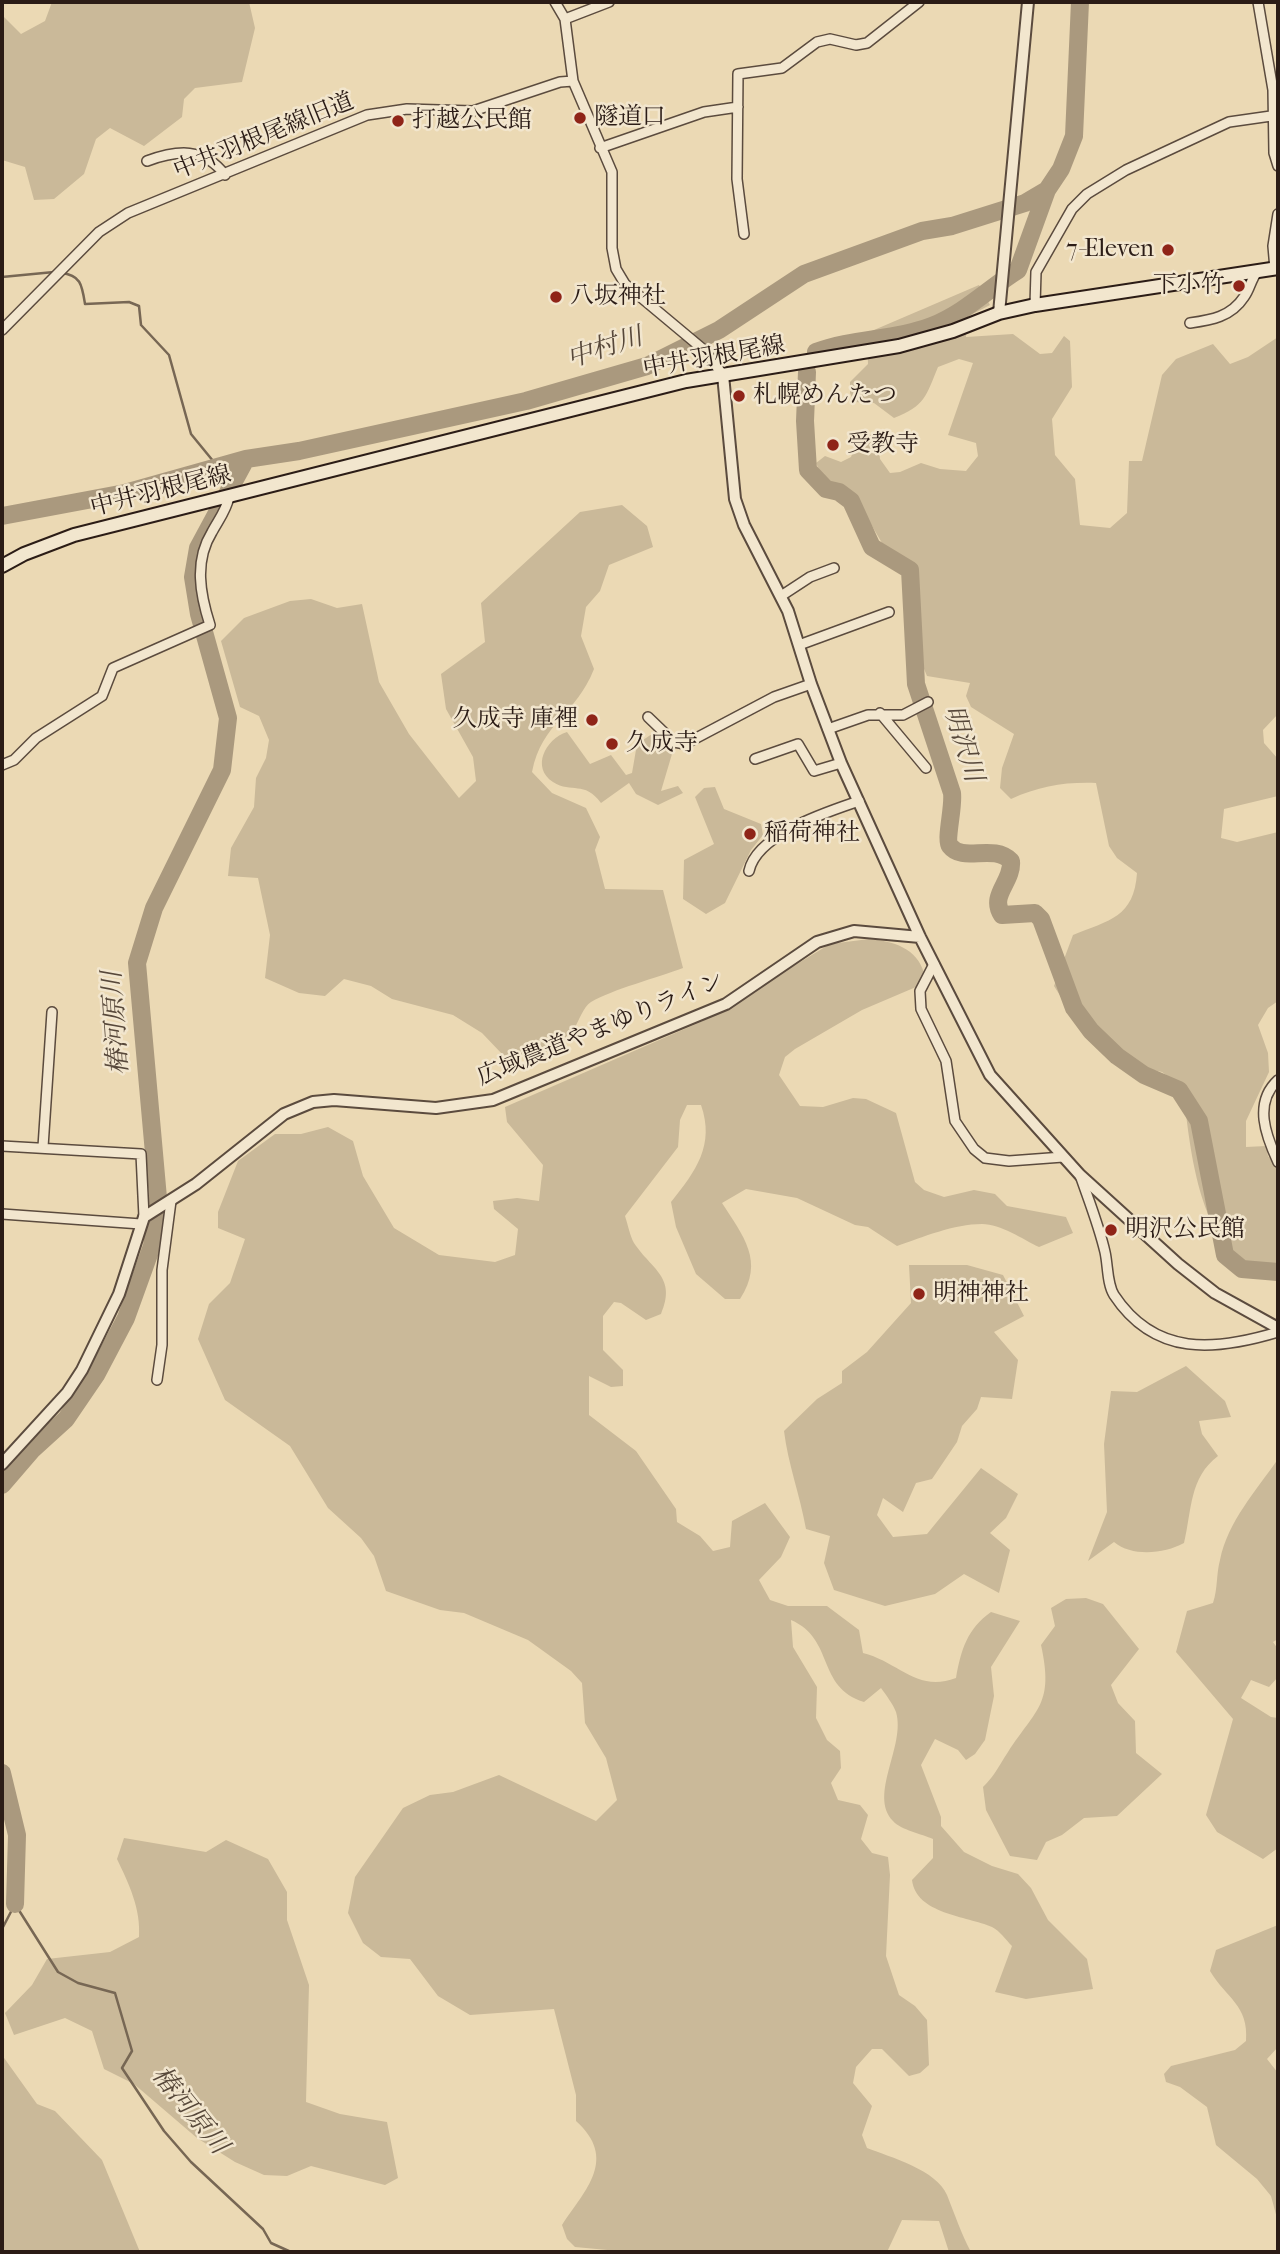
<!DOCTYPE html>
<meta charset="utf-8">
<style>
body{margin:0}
#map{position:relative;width:1280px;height:2254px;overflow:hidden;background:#ebd9b4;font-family:"IM FELL French Canon",serif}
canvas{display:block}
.frame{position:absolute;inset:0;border:4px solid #2b1c16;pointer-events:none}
</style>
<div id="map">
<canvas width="1280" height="2254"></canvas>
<div class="frame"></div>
</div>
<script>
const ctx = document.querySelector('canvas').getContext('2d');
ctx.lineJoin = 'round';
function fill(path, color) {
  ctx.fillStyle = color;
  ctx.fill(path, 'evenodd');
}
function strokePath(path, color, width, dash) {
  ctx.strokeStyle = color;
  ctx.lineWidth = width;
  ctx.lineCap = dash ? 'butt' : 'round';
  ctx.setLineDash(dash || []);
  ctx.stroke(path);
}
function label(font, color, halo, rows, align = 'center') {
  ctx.font = font + ' "IM FELL French Canon","Noto Serif JP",serif';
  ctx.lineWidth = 5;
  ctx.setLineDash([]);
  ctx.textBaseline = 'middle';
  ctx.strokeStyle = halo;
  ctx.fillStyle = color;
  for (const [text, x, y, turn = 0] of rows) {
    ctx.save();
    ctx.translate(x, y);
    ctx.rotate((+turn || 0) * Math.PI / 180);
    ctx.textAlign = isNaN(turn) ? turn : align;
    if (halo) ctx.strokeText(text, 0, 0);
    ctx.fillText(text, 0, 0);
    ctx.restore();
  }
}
const green = new Path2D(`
 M52,2H249L255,28L242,82L195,88L184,99L182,117L144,146L110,128L96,139L84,174L54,199L34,200L25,167L2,160V15L21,34L45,21Z
 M979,285L990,305L965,318L966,337L1013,334L1040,354L1052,353L1064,336L1070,341L1072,387L1052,419L1055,455L1075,479L1080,525L1110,528L1127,513L1129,461H1142L1162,375L1176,359L1213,344L1230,364L1248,357L1278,337V714L1263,730L1264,743L1278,759V796L1224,809L1221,838L1237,842L1278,832V1001L1268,1008L1258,1025L1268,1053L1269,1072L1246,1121V1147L1266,1146L1268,1156L1278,1167V1270C1266,1267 1246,1265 1237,1257C1196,1222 1189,1139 1183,1088L1162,1072L1117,1062L1083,1032L1054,986L1073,935C1110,920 1134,917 1137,873L1117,858L1109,846L1096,783C1064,782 1040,786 1011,799L1000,788L1002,768L1014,734L971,707L966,696L970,683L927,676L922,664L916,566L882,543L855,497L823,478L816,463L825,456L841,462L851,457L860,434L877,435L880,459L890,473L900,472L921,463L940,469L966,471L978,456L976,443L948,435L973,363L959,359L938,367C926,396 925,406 894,418L874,403L854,402L850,393V382L868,364L867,333Z
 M622,505L647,526L653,547L609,565L600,591L586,607L581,636L594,669C576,715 542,722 532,772L552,793L586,808L600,837L595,850L605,889L663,890L683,968C659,977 611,990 591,1002C583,1007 579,1021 574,1029C560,1055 529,1058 503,1055L482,1033L453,1015L392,999L371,986L344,979L325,996L299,993L265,978L270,935L258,878L228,876L231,848L254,807L256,778L266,758L269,740L259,716L240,707L221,641L244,618L290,601L311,599L337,608L362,604L379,682L409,734L459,798L476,781L473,757L446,709L441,674L485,642L481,603L580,512Z
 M567,732L590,764L611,755L626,775L632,773L637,744L652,734L672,754L661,791L678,786L683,793L658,805L636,794L629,783L601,803C584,780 572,794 553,782C531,768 545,739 567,732Z
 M715,787L724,809L761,824L763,835L751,850L725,903L706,914L683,899L684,860L714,844L695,797L704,788Z
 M869,939C893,941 917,948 924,973L916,987L862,1010L795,1049L785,1057L779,1075L800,1106L823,1107L853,1098L866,1099L896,1113L915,1182L924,1190L944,1197L974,1190L995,1194L1007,1206L1066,1217L1073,1233L1039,1247C1022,1239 1001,1224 982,1224C954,1224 923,1237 897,1246L868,1227L855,1225L797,1198L746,1189L722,1203C743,1236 765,1261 740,1299H725L696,1274L676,1227L671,1202C696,1171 715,1145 701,1105H687L680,1120L678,1147L625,1216C628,1225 630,1236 634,1243C652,1270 677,1277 661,1314L646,1320L621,1303L614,1302L603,1316V1350L623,1370V1386L611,1387L589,1376V1415L636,1451L676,1509L677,1522L700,1536L713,1551L730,1547L732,1521L765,1503L790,1537L781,1557L759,1580L770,1600L788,1606H827L859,1630L863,1653C899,1662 917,1693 956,1678C961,1650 967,1629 991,1612L1020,1621L991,1667L994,1696L985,1740L975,1754L966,1760L958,1750L935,1739L921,1765L941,1817V1826L964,1852L992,1866L1018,1874L1031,1888L1048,1920L1087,1959L1093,1989L1026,1999L995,1992L1012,1946C1006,1940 1000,1931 992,1927C967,1916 916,1914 912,1880L933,1858V1839C922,1834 901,1830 893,1821C868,1795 906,1746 896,1712C893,1704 886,1695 881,1688L864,1702C816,1687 835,1639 791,1620L793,1647L817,1687L816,1718L827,1740L840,1751L841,1768L831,1783L838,1800L860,1805L868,1815L861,1839L872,1853L888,1857L890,1875L886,1956L899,1995L915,2006L927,2020L929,2065L920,2073L909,2076L882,2049H872L856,2067L853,2083L872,2106L862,2135L867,2148C890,2157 937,2170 947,2195C955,2215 961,2233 971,2252H949L939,2221L902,2220L887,2252H629L575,2247L567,2239L562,2225C586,2189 618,2159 576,2121V2095L554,2009L470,2015L438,1996L410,1959L381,1957L363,1943L348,1913L355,1877L403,1808L430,1795L453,1792L499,1775L596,1821L617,1800L606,1758L585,1723L582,1683L571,1671L528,1640L464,1613L440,1610L386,1591L374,1556L361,1538L328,1508L290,1446L225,1400L198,1339L209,1304L230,1283L245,1239L218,1228V1212L238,1161L275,1134H301L328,1127L353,1141L363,1176L394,1228L439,1255L495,1262L515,1255L518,1229L494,1209L493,1201L517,1198L539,1201L543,1165L507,1122L505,1107L703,1021L830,944Z
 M909,1265H967L1003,1275L1024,1316L994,1332L1018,1360L1012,1399L981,1397L977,1409L962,1426L957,1442L932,1479L916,1483L903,1512L883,1498L877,1515L893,1537L927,1534L981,1468L1018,1494L1006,1518L990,1533L1010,1550L999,1593L964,1574L935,1594L885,1606L834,1590L824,1563L830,1536L806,1529C800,1495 788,1464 784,1431L817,1399L842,1383V1371L867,1352L911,1303Z
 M1186,1366L1225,1401L1231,1417L1199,1421L1202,1434L1218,1456C1189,1478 1192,1510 1184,1543C1164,1554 1132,1557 1114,1542L1088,1561L1107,1512L1104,1444L1111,1391L1137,1392Z
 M1278,1459V1639L1273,1642L1278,1649V1677L1269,1687L1251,1680L1241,1698L1271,1717L1278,1718V1848L1263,1859L1217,1832L1206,1815L1233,1719L1176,1652L1187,1611L1213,1603C1218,1588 1216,1575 1220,1560C1228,1521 1256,1491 1278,1459Z
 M1086,1598L1103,1604L1139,1649L1111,1685L1118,1703L1135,1721L1136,1753L1162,1774L1117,1816L1084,1818L1062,1835L1046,1842L1037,1860L1010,1856L986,1810L983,1787C996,1774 998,1767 1008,1752C1037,1708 1054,1704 1041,1645L1055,1626L1051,1608L1066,1599Z
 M124,1838L206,1852L226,1840L268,1859L287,1892V1920L309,1985L306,2102L340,2114L387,2122L398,2178L385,2185L311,2166L287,2176L264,2175L235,2162L197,2138L134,2084L104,2069L92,2031L65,2018L14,2035L5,2013L32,1985L47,1959L110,1952L139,1937C141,1909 129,1884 117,1859Z
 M1278,1925V2047L1267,2059L1278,2073V2222L1271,2196L1257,2179L1216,2145L1207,2107L1180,2087L1166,2082L1164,2074L1171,2066L1235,2050L1246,2041C1249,2005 1226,1998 1210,1971L1216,1950Z
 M2,2055L37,2104L55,2111L102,2160L140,2252H2Z`);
const stream = new Path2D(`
 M61,273C81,275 82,285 85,304L129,302L139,306L141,325L169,355L191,434L218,467
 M2,277L54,272
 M2,1929L15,1904L58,1972L78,1983L115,1993L132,2051L122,2068L164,2131L191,2162L263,2229L271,2243L291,2252`);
const river = new Path2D(`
 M816,352C853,338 896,340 932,326C965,313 989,288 1018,270L1047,190
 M807,372L805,421L808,470L826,489L839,492L851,501L872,547L910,570L916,684L952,793C954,807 945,839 950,846C963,863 993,843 1011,861C1013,882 989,895 1002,915L1035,913L1041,919L1074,1008L1091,1031L1117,1056L1144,1075L1179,1090L1199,1121L1225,1255L1242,1269L1278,1272
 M2,516L125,493L246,459L299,451L526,401L647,366L719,330L804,274L922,231L952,226L1025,203L1047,190L1061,169L1074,136L1080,2
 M2,1485L33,1449L66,1419L96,1375L126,1318L152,1246L158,1198L137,963L154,908L222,770L228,718L199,614L193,577L198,548L246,459
 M2,1773L17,1835L15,1904`);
const minor = new Path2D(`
 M555,2L565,19
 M609,2L565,19L573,81L612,172V248L616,269L625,284L704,350L723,375
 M1258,2L1273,90L1274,153L1278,166
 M600,148L704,112L738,107
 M147,161C177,150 204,147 225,175
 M744,234L737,179L738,74L782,68L817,42L830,39L856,45L867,43L919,2
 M1275,269L1273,246L1278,214
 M1035,305L1036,272L1072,209L1087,194L1126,170L1229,122L1278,115
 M1190,323C1211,320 1231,317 1244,297C1250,289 1251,279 1257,272
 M2,330L99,232L128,213L367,115L407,109L473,111L560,82L573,81
 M781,596L810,577L834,568
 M799,645L889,612
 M880,713L926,768
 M648,717L674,742L685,744L774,697L811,684
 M828,729L868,715H903L928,702
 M755,759L798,744L814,771L841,763
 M2,765L14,760L36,738L102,696L113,668L210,625C200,594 194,561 212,532C219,519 226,511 229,497
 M749,871C757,834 827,812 859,801
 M934,964L920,991L921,1009L946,1061L955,1121L974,1149L985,1158L1009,1161L1063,1157
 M1278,1080C1253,1103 1266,1136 1278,1162
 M2,1146L141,1154L144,1217
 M43,1147L52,1012
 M1080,1175C1089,1201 1099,1226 1105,1252C1108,1265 1107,1284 1114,1295C1155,1357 1215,1351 1278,1332
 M2,1214L141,1224
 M157,1380L162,1345V1270L171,1201`);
const tertiary = new Path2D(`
 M999,313L1028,2
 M723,375L735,499L744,525L788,611L811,684L841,763L920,937L990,1075L1080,1175L1178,1264L1215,1293L1278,1328
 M2,1464L67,1393L82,1370L119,1294L144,1217L196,1184L284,1114L313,1102L334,1100L436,1108L493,1100L726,1004L817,942L854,931L920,937`);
const secondary = new Path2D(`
 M2,566L24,554L74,535L686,381L899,346L953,331L999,313L1035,305L1278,268`);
const markers = [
 [580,118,7,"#8f2418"],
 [398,121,7,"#8f2418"],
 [1168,250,7,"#8f2418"],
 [1239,286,7,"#8f2418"],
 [556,297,7,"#8f2418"],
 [739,396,7,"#8f2418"],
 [833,445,7,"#8f2418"],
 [592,720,7,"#8f2418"],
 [612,744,7,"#8f2418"],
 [750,834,7,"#8f2418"],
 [1111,1230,7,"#8f2418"],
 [919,1294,7,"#8f2418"]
];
const poiNames = [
 ["隧道口",594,118],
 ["打越公民館",412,121],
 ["7-Eleven",1154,250,"right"],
 ["下小竹",1225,286,"right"],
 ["八坂神社",570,297],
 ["札幌めんたつ",753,396],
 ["受教寺",847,445],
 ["久成寺 庫裡",578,720,"right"],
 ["久成寺",626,744],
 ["稲荷神社",764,834],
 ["明沢公民館",1125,1230],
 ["明神神社",933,1294]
];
const streetNames = [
 ["中井羽根尾線旧道",264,137,-22],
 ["中井羽根尾線",714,358,-10],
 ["中井羽根尾線",161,492,-14],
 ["広域農道やまゆりライン",601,1030,-22]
];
const waterNames = [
 ["中村川",605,349,-18],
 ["明沢川",962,744,73],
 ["椿河原川",117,1023,-94],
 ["椿河原川",189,2111,51]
];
fill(green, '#cab999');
strokePath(stream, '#776754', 2.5);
strokePath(river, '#aa997e', 18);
strokePath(minor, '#5b4b3e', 12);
strokePath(tertiary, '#5b4b3e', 14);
strokePath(secondary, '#2b1c16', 16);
strokePath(minor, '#f2e6ce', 9);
strokePath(tertiary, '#f2e6ce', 10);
strokePath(secondary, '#f2e6ce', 12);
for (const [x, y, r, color] of markers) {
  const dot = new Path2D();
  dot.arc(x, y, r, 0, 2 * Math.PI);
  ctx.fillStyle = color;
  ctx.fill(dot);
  strokePath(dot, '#f2e6ce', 2.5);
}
label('24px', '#2b1c16', '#f2e6ce', poiNames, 'left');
label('24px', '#2b1c16', '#f2e6ce', streetNames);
label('italic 26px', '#57483a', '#f2e6ce', waterNames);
</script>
